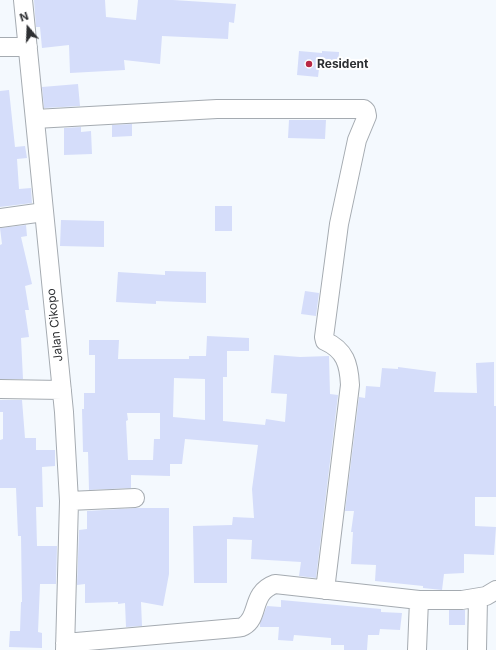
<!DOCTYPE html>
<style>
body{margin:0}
#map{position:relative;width:496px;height:650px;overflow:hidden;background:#f4f9fe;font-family:Inter,sans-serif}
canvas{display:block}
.north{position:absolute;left:8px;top:8px;width:40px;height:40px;-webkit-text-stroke:3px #fff;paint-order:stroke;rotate:341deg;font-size:11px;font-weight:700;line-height:16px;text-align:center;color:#2d2f32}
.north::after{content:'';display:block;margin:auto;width:14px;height:18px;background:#2d2f32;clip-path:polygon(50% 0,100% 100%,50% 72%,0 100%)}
</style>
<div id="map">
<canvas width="496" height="650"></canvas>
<div class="north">N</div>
</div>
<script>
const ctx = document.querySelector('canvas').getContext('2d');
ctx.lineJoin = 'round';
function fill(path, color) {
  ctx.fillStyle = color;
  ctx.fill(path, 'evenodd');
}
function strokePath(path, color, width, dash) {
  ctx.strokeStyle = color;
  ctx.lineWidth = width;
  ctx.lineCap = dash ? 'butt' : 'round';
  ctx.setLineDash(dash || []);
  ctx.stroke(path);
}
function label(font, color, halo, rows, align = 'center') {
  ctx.font = font + ' Inter,sans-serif';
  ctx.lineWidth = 4;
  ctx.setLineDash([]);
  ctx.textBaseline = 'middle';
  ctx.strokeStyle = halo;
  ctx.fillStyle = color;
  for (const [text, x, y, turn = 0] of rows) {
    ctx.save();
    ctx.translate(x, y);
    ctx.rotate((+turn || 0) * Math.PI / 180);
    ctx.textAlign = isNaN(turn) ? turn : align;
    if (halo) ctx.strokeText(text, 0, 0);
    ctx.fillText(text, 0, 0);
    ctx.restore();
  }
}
const building = new Path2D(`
 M34,0H105L106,17L136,20L138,0H173L236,4L234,23L229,22L228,39L162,36L160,64L124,60L125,70L70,73L69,45L42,48L40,27H36Z
 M299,51L322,53V51L339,52L338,70L319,69L318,77L297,75Z
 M78,84L80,106L44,108L42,87Z
 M9,90L15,147L25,146L27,158L17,159L19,189L31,188L32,203L0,207V91Z
 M289,120H326L325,139L288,138Z
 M132,124V136L112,137V125Z
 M81,127V132L91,131L92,154L64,155V128Z
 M215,206H232V231H215Z
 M61,220L104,221V247L60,246Z
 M26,225L27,236L21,237L32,284L25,286L29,310H25L29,337L21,338L23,379H0V245L2,244L0,228Z
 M165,271L206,272V303L156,301V304L116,302L118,272L165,275Z
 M305,291L319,293L316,316L301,314Z
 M207,336L249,338V351H227V377H223V421L265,425L266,419L285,422L287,394L271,393L274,355L300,357L329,356L330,394L338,395L316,578L299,576L301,562L251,559L252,540L227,539V583H194L193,526L232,525L233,517L254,518L252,489L258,445L185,439L182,464H170V476L131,475V488L89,490L88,452H83L82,409H84V393H95V355H89V340H119L118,359H189V356H206ZM174,378L205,379V420L173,417ZM127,413H160V439H154L153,460H128L126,421L128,420Z
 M494,362V406H496V497H475V526L496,527L494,555L464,554V573L444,574L442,590L423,588V586L375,581L376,565L351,564L353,532H351L354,511H345L359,397L365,398L366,386L380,387L382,368L398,369V367L436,372L434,392L477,393L476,363Z
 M0,400H22L25,438H36V450H55V466L42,467L43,507H36L37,546H57L56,584H40L38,632L42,633V648L9,647L10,631H20L21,602H22L21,536H18L16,488H0V440L3,439V412H0Z
 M136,508H169V574L163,606L141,602L142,626L126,627L125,603L118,604V602L85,603V584L77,585L79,530L87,529V511Z
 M281,600L381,609V612L402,613L400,630L380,629L379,635H368L367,650H344V645H331V638L294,635L293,641L278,640L279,627H260V623L267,606L281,607Z
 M449,610H465V625H449Z`);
const minor = new Path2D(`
 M23,0L64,412L69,501L65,650
 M0,47H28
 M35,119L217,109H364L366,111L367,116L357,140L339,224L324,337L325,341C345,350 349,364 350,385L325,590
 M0,218L44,212
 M0,389L62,390
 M69,501L135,498
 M65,643L235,628C237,628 242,628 244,626C260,617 250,593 275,584L419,600H462L486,596L496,590
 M417,650L419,600
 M477,650L478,598`);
const markers = [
 [309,64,4,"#b82745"]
];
const poiNames = [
 ["Resident",317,64]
];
const streetNames = [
 ["Jalan Cikopo",55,325,-96]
];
fill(building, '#d5ddfa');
strokePath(minor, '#a5abb1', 20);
strokePath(minor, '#fff', 18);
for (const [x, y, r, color] of markers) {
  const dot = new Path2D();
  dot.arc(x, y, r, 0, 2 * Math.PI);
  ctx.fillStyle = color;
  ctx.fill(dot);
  strokePath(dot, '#fff', 1.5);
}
label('bold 12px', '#2d2f32', '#fff', poiNames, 'left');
label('12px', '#2d2f32', '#fff', streetNames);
</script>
